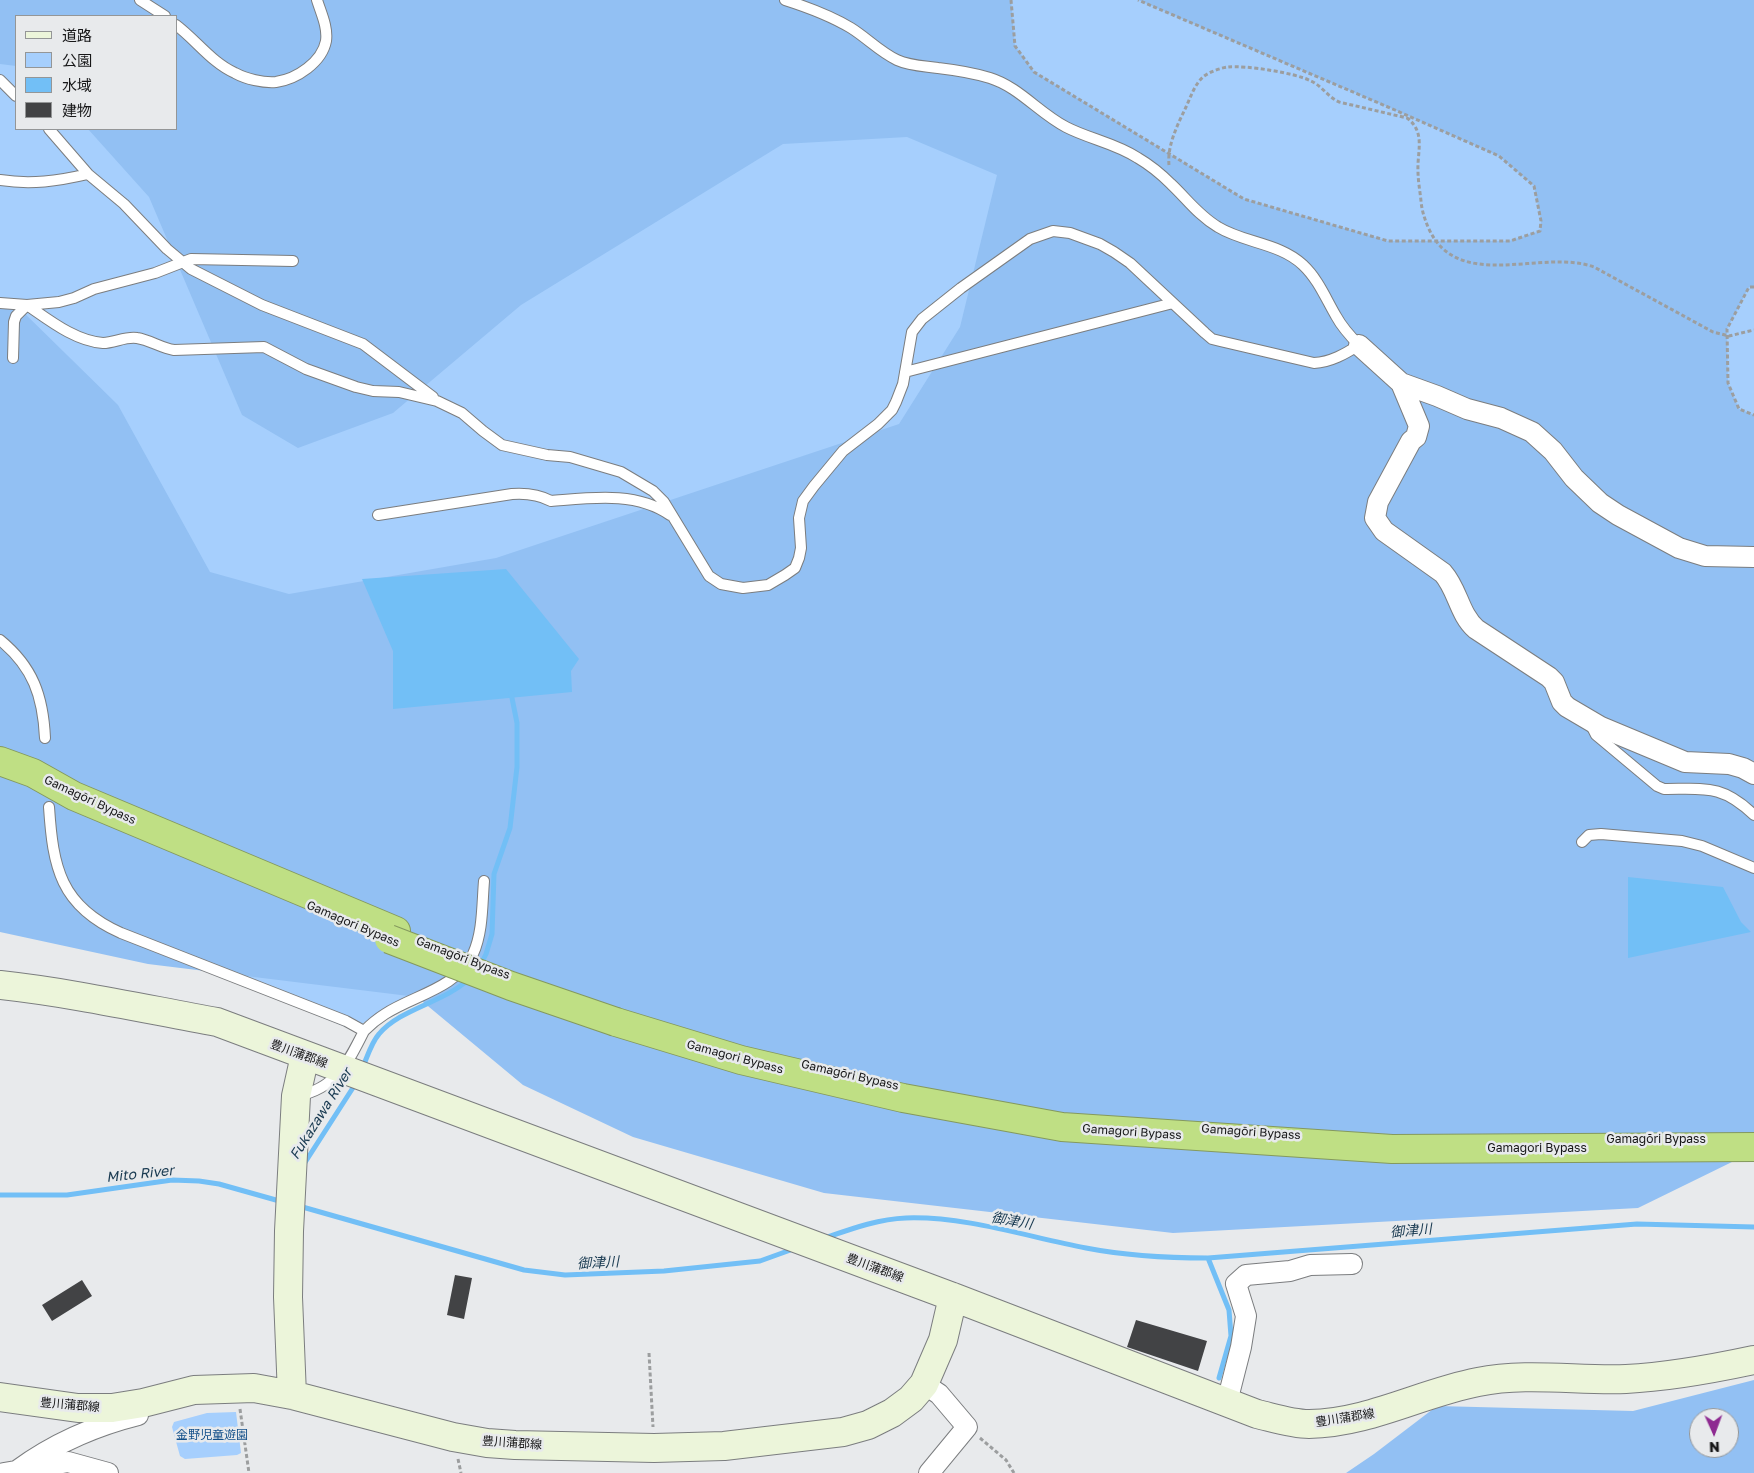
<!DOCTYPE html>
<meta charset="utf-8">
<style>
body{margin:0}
#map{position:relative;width:1754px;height:1473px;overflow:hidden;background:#e8eaec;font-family:"Golos Text","Noto Sans JP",sans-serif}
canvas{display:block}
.legend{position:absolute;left:15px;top:15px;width:162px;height:115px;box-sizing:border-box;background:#e8eaec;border:1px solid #949697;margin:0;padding:6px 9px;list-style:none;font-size:15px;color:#171718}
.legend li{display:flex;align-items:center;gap:10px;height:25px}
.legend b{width:25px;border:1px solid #949697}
.north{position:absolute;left:1689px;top:1408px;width:50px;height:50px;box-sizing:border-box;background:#e8eaec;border:1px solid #949697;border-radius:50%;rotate:178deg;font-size:14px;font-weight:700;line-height:20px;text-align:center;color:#171718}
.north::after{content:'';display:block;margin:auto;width:18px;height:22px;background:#8e2a91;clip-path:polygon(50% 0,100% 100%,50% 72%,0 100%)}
</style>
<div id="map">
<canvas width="1754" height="1473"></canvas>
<ul class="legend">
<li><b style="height:6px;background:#ecf5da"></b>道路</li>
<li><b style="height:14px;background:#a6cffd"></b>公園</li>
<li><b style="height:14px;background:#72bff6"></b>水域</li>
<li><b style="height:14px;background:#424345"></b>建物</li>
</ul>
<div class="north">N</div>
</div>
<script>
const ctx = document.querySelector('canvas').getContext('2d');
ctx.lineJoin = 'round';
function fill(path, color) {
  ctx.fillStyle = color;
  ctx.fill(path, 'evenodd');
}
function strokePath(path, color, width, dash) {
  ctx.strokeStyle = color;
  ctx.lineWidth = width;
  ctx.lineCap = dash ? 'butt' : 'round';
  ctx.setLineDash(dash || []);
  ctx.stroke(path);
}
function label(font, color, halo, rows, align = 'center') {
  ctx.font = font + ' "Golos Text","Noto Sans JP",sans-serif';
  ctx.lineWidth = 5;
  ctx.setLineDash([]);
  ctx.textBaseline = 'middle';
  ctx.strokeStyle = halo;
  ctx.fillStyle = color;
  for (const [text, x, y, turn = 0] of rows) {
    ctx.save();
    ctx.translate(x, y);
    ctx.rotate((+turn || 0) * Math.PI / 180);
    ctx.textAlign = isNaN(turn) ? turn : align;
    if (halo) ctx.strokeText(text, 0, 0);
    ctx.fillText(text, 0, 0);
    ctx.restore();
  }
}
const green = new Path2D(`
 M0,0H1754V1060L441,980L383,1010L353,1030L231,980L0,654ZM16,16H176V129H16Z
 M236,1412L241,1453L237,1455L185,1459L180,1456L172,1427L174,1422L207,1413Z`);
const forest = new Path2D(`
 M0,0H1011L1015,46L1034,72L1244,199L1388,241H1509L1540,231L1541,221L1534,186L1499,156L1395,110L1138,0H1754V287H1749L1727,329L1728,383L1739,409L1754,415V1149L1734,1161L1638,1208L1173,1233L824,1193L633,1137L523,1085L417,997L148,964L0,932V305H16L118,405L210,572L289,594L496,558L899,424L960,327L997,175L907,137L783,144L521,305L393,413L298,448L242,415L149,197L88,129H176V16H16V66L0,64Z
 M1754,1380V1473H1346L1374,1454L1437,1406L1633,1411ZM1699,1418H1729V1448H1699Z`);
const water = new Path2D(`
 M506,569L579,659L571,671L572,692L393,709V651L362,579Z
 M1628,877L1723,887L1741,922L1751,932L1628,958Z`);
const stream = new Path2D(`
 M480,966L486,954L492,934L494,874L510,828L517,767V723L511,693
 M362,1069C367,1058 371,1043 379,1034C400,1009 442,1003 468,980
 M304,1164L356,1083
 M0,1195H67L172,1180L199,1181L219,1184L283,1202
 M299,1206L524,1270L565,1275L664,1271L760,1261L796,1248
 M825,1238C851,1229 878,1219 906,1218C966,1216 1028,1237 1086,1248C1127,1256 1167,1258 1208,1258L1637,1224L1754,1227
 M1208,1258L1229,1310L1231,1336L1219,1378`);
const building = new Path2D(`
 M455,1275L472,1278L464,1319L447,1315Z
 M82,1280L92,1296L52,1321L42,1305Z
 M1136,1320L1207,1341L1198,1371L1127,1347Z`);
const path = new Path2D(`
 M1011,0L1015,46L1034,72L1244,199L1388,241H1510L1540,231L1541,221L1534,186L1499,156L1395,110L1138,0
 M1169,165C1167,145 1178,124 1186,107C1191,96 1195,84 1203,77C1209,72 1220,68 1228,67C1245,65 1296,73 1311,81C1322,86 1328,97 1339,102L1407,118C1426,132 1417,152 1418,171C1418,181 1420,191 1421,201C1422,211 1424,217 1428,227C1457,294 1542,248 1594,267L1713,332L1729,336L1754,330
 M1754,287H1749L1727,329L1728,383L1739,409L1754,415
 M649,1353L653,1427
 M240,1409L249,1473
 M980,1438L1006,1460L1014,1473
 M458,1459L461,1473`);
const lane = new Path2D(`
 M140,0L165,16
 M176,25C196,40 212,63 235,73C246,79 263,83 276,82C297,79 322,62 326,41C328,27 321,13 317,0
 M0,80L16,96
 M49,129L88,174L124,204L167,249L191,269L262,305L363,344L433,397
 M0,180C31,185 58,181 88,174
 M0,303L27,305L59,302L74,298L94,289L155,273L191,259L293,261
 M27,305C49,320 75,341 103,343C114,343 126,336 137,338C150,340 161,348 174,350L264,347L306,369L356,387L373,391L399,392L437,401L462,413L483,431L502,445L547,455L570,457L621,472L653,491L664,502L709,576L721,584L743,588L768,585L785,575L795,568L799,558L801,548L799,518L803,501L814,486L843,451L878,424L892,410L896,402L903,384L912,332L922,319L961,288L1030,239L1053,231L1070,233L1100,244L1114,252L1130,263L1205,333L1212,339L1220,341L1314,363C1331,362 1345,354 1359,345C1350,336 1342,327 1336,316C1326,299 1318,279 1303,265C1280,243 1244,243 1218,227C1199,216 1186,198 1171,184C1161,174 1150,165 1138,158C1115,143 1089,139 1066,127C1039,113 1019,87 990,78C974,73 955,70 938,68C924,66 910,66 897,60C880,52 867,38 851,28C831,16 807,7 785,0
 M13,358L14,322L16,316L27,305
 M905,372L1173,303
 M378,515L512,494C526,493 538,494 551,501C590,498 636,491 670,515
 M0,640C33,667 43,696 45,738
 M1592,727L1596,735L1657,786L1664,789C1705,789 1722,784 1754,815
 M49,807C53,867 60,906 121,933L346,1021L364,1031C348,1063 335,1089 297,1096
 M1582,842L1589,835L1601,834L1682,841L1702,846L1754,868
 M364,1031C370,1025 377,1019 385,1014C414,995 456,989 473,954C483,932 482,905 484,881`);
const street = new Path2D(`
 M1359,345L1401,383L1419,426L1416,437L1411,441L1378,502L1375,518L1384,531L1443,573C1458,590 1459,614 1476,629L1549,677L1554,682L1562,702L1567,707L1601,727L1685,762L1729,764L1743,768L1754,774
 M1401,383L1437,396L1467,409L1501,418L1532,432L1553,451L1574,478L1600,503L1618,515L1679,548L1705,556L1754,557
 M924,1384L939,1394L967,1427L929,1473
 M1227,1402L1241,1347L1246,1316L1236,1284L1246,1275L1290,1271L1310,1265L1352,1264
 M18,1470C55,1443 94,1426 138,1415
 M4,1473L68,1462L108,1473`);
const secondary = new Path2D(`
 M0,985C73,993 145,1009 217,1022L953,1297
 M292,1395L288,1297L289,1231L296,1096L304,1060
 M0,1397L78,1408H112L143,1403L194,1390L254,1388L292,1395L453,1437L487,1443L515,1445L654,1448L724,1446L843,1432L868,1425L892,1413L911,1399L924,1384L943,1340L953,1297L1257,1414C1274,1418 1292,1424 1309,1424C1369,1423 1421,1393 1478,1382C1527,1372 1578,1381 1626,1379C1669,1377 1712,1369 1754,1360`);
const highway = new Path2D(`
 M0,761L33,773L74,796L396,931
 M616,1022L741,1060L903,1098L1062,1127L1392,1149L1754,1147`);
const highwayBridge = new Path2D(`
 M389,939L511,986L616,1022`);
const streetNames = [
 ["Gamagōri Bypass",90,800,25],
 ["Gamagori Bypass",353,924,23],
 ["Gamagōri Bypass",463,958,21],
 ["豊川蒲郡線",299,1054,20],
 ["Gamagori Bypass",735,1057,15],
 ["Gamagōri Bypass",850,1075,13],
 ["Gamagori Bypass",1132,1132,4],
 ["Gamagōri Bypass",1251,1132,4],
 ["Gamagōri Bypass",1656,1139],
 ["Gamagori Bypass",1537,1148],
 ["豊川蒲郡線",875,1268,20],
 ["豊川蒲郡線",70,1405,5],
 ["豊川蒲郡線",1345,1418,-9],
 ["豊川蒲郡線",512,1443,4]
];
const parkNames = [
 ["金野児童遊園",212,1435]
];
const waterNames = [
 ["Fukazawa River",321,1114,-58],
 ["Mito River",140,1174,-6],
 ["御津川",1012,1221,10],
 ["御津川",1411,1231,-5],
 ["御津川",598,1263,-3]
];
fill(green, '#a6cffd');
fill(forest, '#92c0f3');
fill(water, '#72bff6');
strokePath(stream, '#72bff6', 5);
fill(building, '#424345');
strokePath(lane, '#7b7d7f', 12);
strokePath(street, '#7b7d7f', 22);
strokePath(secondary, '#7b7d7f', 30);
strokePath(highway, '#84995e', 30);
strokePath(path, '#9c9e9f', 3, [4, 2.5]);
strokePath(lane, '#fff', 10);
strokePath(street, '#fff', 20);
strokePath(secondary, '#ecf5da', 28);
strokePath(highway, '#bfdf84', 28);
strokePath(highwayBridge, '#84995e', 30, []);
strokePath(highwayBridge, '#bfdf84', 28);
label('12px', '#171718', '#e8eaec', streetNames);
label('12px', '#124f89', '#e8eaec', parkNames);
label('italic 14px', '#193a51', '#e8eaec', waterNames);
</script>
